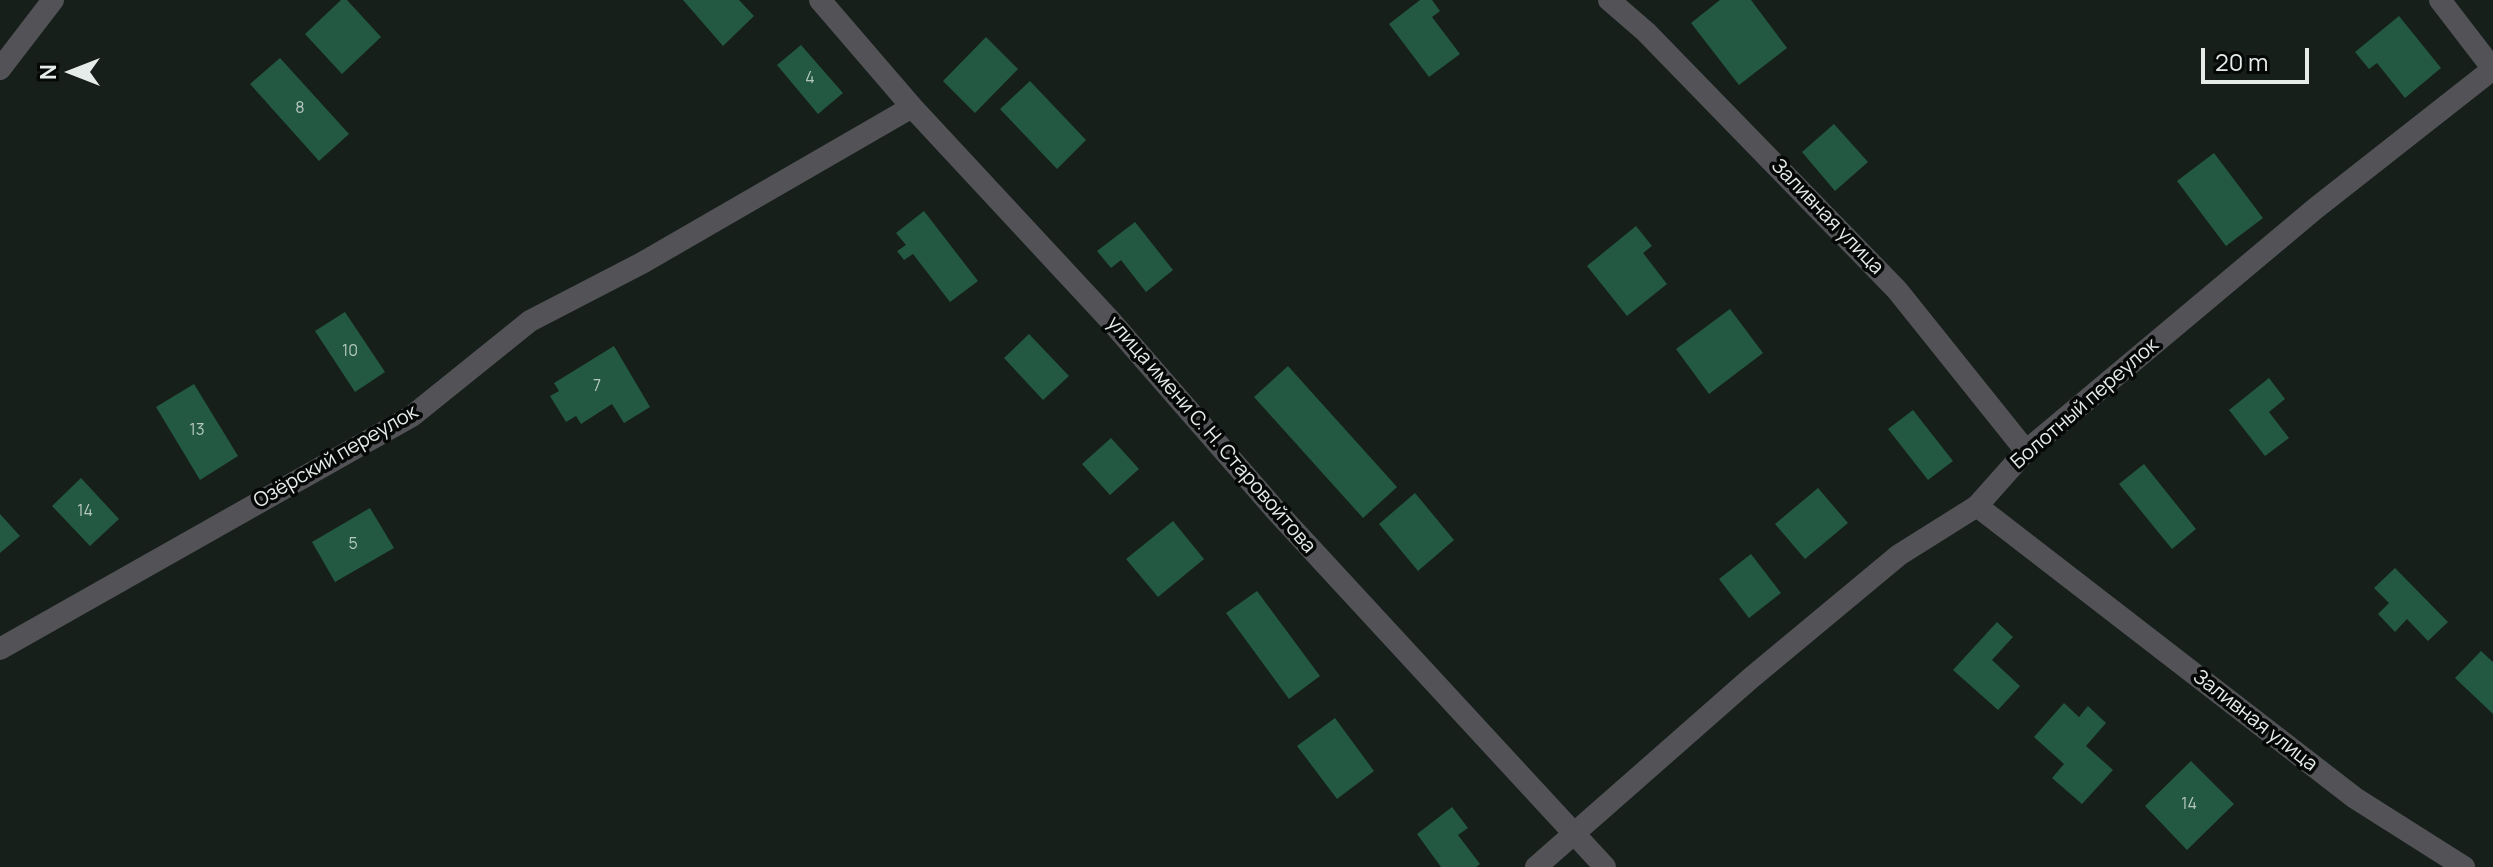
<!DOCTYPE html>
<meta charset="utf-8">
<style>
body{margin:0}
#map{position:relative;width:2493px;height:867px;overflow:hidden;background:#161f1a;font-family:Manrope,sans-serif}
canvas{display:block}
.north{position:absolute;left:32px;top:32px;width:80px;height:80px;-webkit-text-stroke:6px #050806;paint-order:stroke;rotate:270deg;font-size:22px;font-weight:700;line-height:32px;text-align:center;color:#e6ece9}
.north::after{content:'';display:block;margin:auto;width:28px;height:36px;background:#e6ece9;clip-path:polygon(50% 0,100% 100%,50% 72%,0 100%)}
.scale{position:absolute;left:2201px;top:48px;width:108px;height:36px;box-sizing:border-box;border:4px solid #e6ece9;border-top:0;padding-left:10px;font-size:24px;line-height:28px;white-space:nowrap;color:#e6ece9;-webkit-text-stroke:6px #050806;paint-order:stroke}
</style>
<div id="map">
<canvas width="2493" height="867"></canvas>
<div class="north">N</div>
<div class="scale">20 m</div>
</div>
<script>
const ctx = document.querySelector('canvas').getContext('2d');
ctx.lineJoin = 'round';
function fill(path, color) {
  ctx.fillStyle = color;
  ctx.fill(path, 'evenodd');
}
function strokePath(path, color, width, dash) {
  ctx.strokeStyle = color;
  ctx.lineWidth = width;
  ctx.lineCap = dash ? 'butt' : 'round';
  ctx.setLineDash(dash || []);
  ctx.stroke(path);
}
function label(font, color, halo, rows, align = 'center') {
  ctx.font = font + ' Manrope,sans-serif';
  ctx.lineWidth = 7;
  ctx.setLineDash([]);
  ctx.textBaseline = 'middle';
  ctx.strokeStyle = halo;
  ctx.fillStyle = color;
  for (const [text, x, y, turn = 0] of rows) {
    ctx.save();
    ctx.translate(x, y);
    ctx.rotate((+turn || 0) * Math.PI / 180);
    ctx.textAlign = isNaN(turn) ? turn : align;
    if (halo) ctx.strokeText(text, 0, 0);
    ctx.fillText(text, 0, 0);
    ctx.restore();
  }
}
const building = new Path2D(`
 M341,0H347L381,37L342,74L305,34Z
 M683,0H739L754,16L723,46Z
 M1420,0H1432L1440,11L1432,17L1460,54L1429,77L1389,24Z
 M1720,0H1751L1787,48L1739,85L1691,23Z
 M2399,16L2441,68L2405,98L2377,63L2369,69L2355,52Z
 M986,37L1018,69L975,113L943,81Z
 M801,45L843,93L818,114L777,65Z
 M280,58L349,134L319,161L250,84Z
 M1030,81L1086,140L1057,169L1000,109Z
 M1834,124L1868,162L1835,191L1802,152Z
 M2214,153L2263,218L2226,246L2177,181Z
 M924,211L978,281L950,302L913,254L904,260L897,251L906,245L896,233Z
 M1135,222L1173,270L1146,292L1121,260L1111,268L1097,251Z
 M1636,226L1652,246L1643,253L1667,284L1627,316L1587,266Z
 M1730,309L1763,353L1709,394L1676,349Z
 M345,312L385,372L355,392L315,331Z
 M1029,334L1069,376L1043,400L1004,358Z
 M614,346L650,407L624,423L612,404L581,424L576,416L566,422L550,396L559,391L554,383Z
 M1288,366L1397,487L1363,518L1254,397Z
 M2269,378L2285,399L2269,412L2289,438L2265,456L2229,410Z
 M194,384L238,456L200,480L156,407Z
 M1913,410L1953,461L1928,480L1888,429Z
 M1111,438L1139,469L1110,495L1082,464Z
 M2144,464L2196,529L2172,549L2119,484Z
 M81,478L119,519L90,546L52,506Z
 M1818,488L1848,523L1805,559L1775,524Z
 M1415,493L1454,540L1418,571L1379,524Z
 M370,508L394,548L335,582L312,542Z
 M0,514L20,536L0,553Z
 M1173,521L1204,559L1158,597L1126,559Z
 M1751,554L1781,593L1749,618L1719,579Z
 M2395,568L2448,622L2428,641L2407,619L2395,632L2378,614L2389,603L2374,588Z
 M1257,591L1320,676L1289,699L1226,613Z
 M1997,622L2013,637L1992,660L2020,686L1998,710L1953,670Z
 M2481,651L2493,662V714L2455,678Z
 M2064,703L2079,717L2088,706L2106,723L2086,746L2113,770L2082,804L2052,778L2064,764L2034,737Z
 M1335,718L1374,771L1337,799L1297,746Z
 M2191,761L2234,804L2187,850L2145,806Z
 M1452,807L1468,828L1458,835L1480,864L1476,867H1441L1417,834Z`);
const minor = new Path2D(`
 M820,0L912,107L1109,319L1278,513L1605,867
 M1609,0L1646,32L1897,290L2026,451
 M2440,0L2493,69
 M0,69L53,0
 M1977,506L2355,798L2464,867
 M0,649L412,416L530,321L642,263L912,107`);
const tertiary = new Path2D(`
 M1536,867L1751,678L1899,555L1977,506L2026,451L2316,208L2493,69`);
const numberNames = [
 ["4",810,79],
 ["8",300,109],
 ["10",350,352],
 ["7",597,387],
 ["13",197,431],
 ["14",85,512],
 ["5",353,545],
 ["14",2189,805]
];
const streetNames = [
 ["Заливная улица",1827,217,46],
 ["Болотный переулок",2085,404,-41],
 ["улица имени С. Н. Старовойтова",1211,435,49],
 ["Озёрский переулок",336,457,-30],
 ["Заливная улица",2255,721,38]
];
fill(building, '#235943');
strokePath(minor, '#535357', 22);
strokePath(tertiary, '#535357', 22);
label('16px', '#b5c7c0', null, numberNames);
label('20px', '#e6ece9', '#050806', streetNames);
</script>
